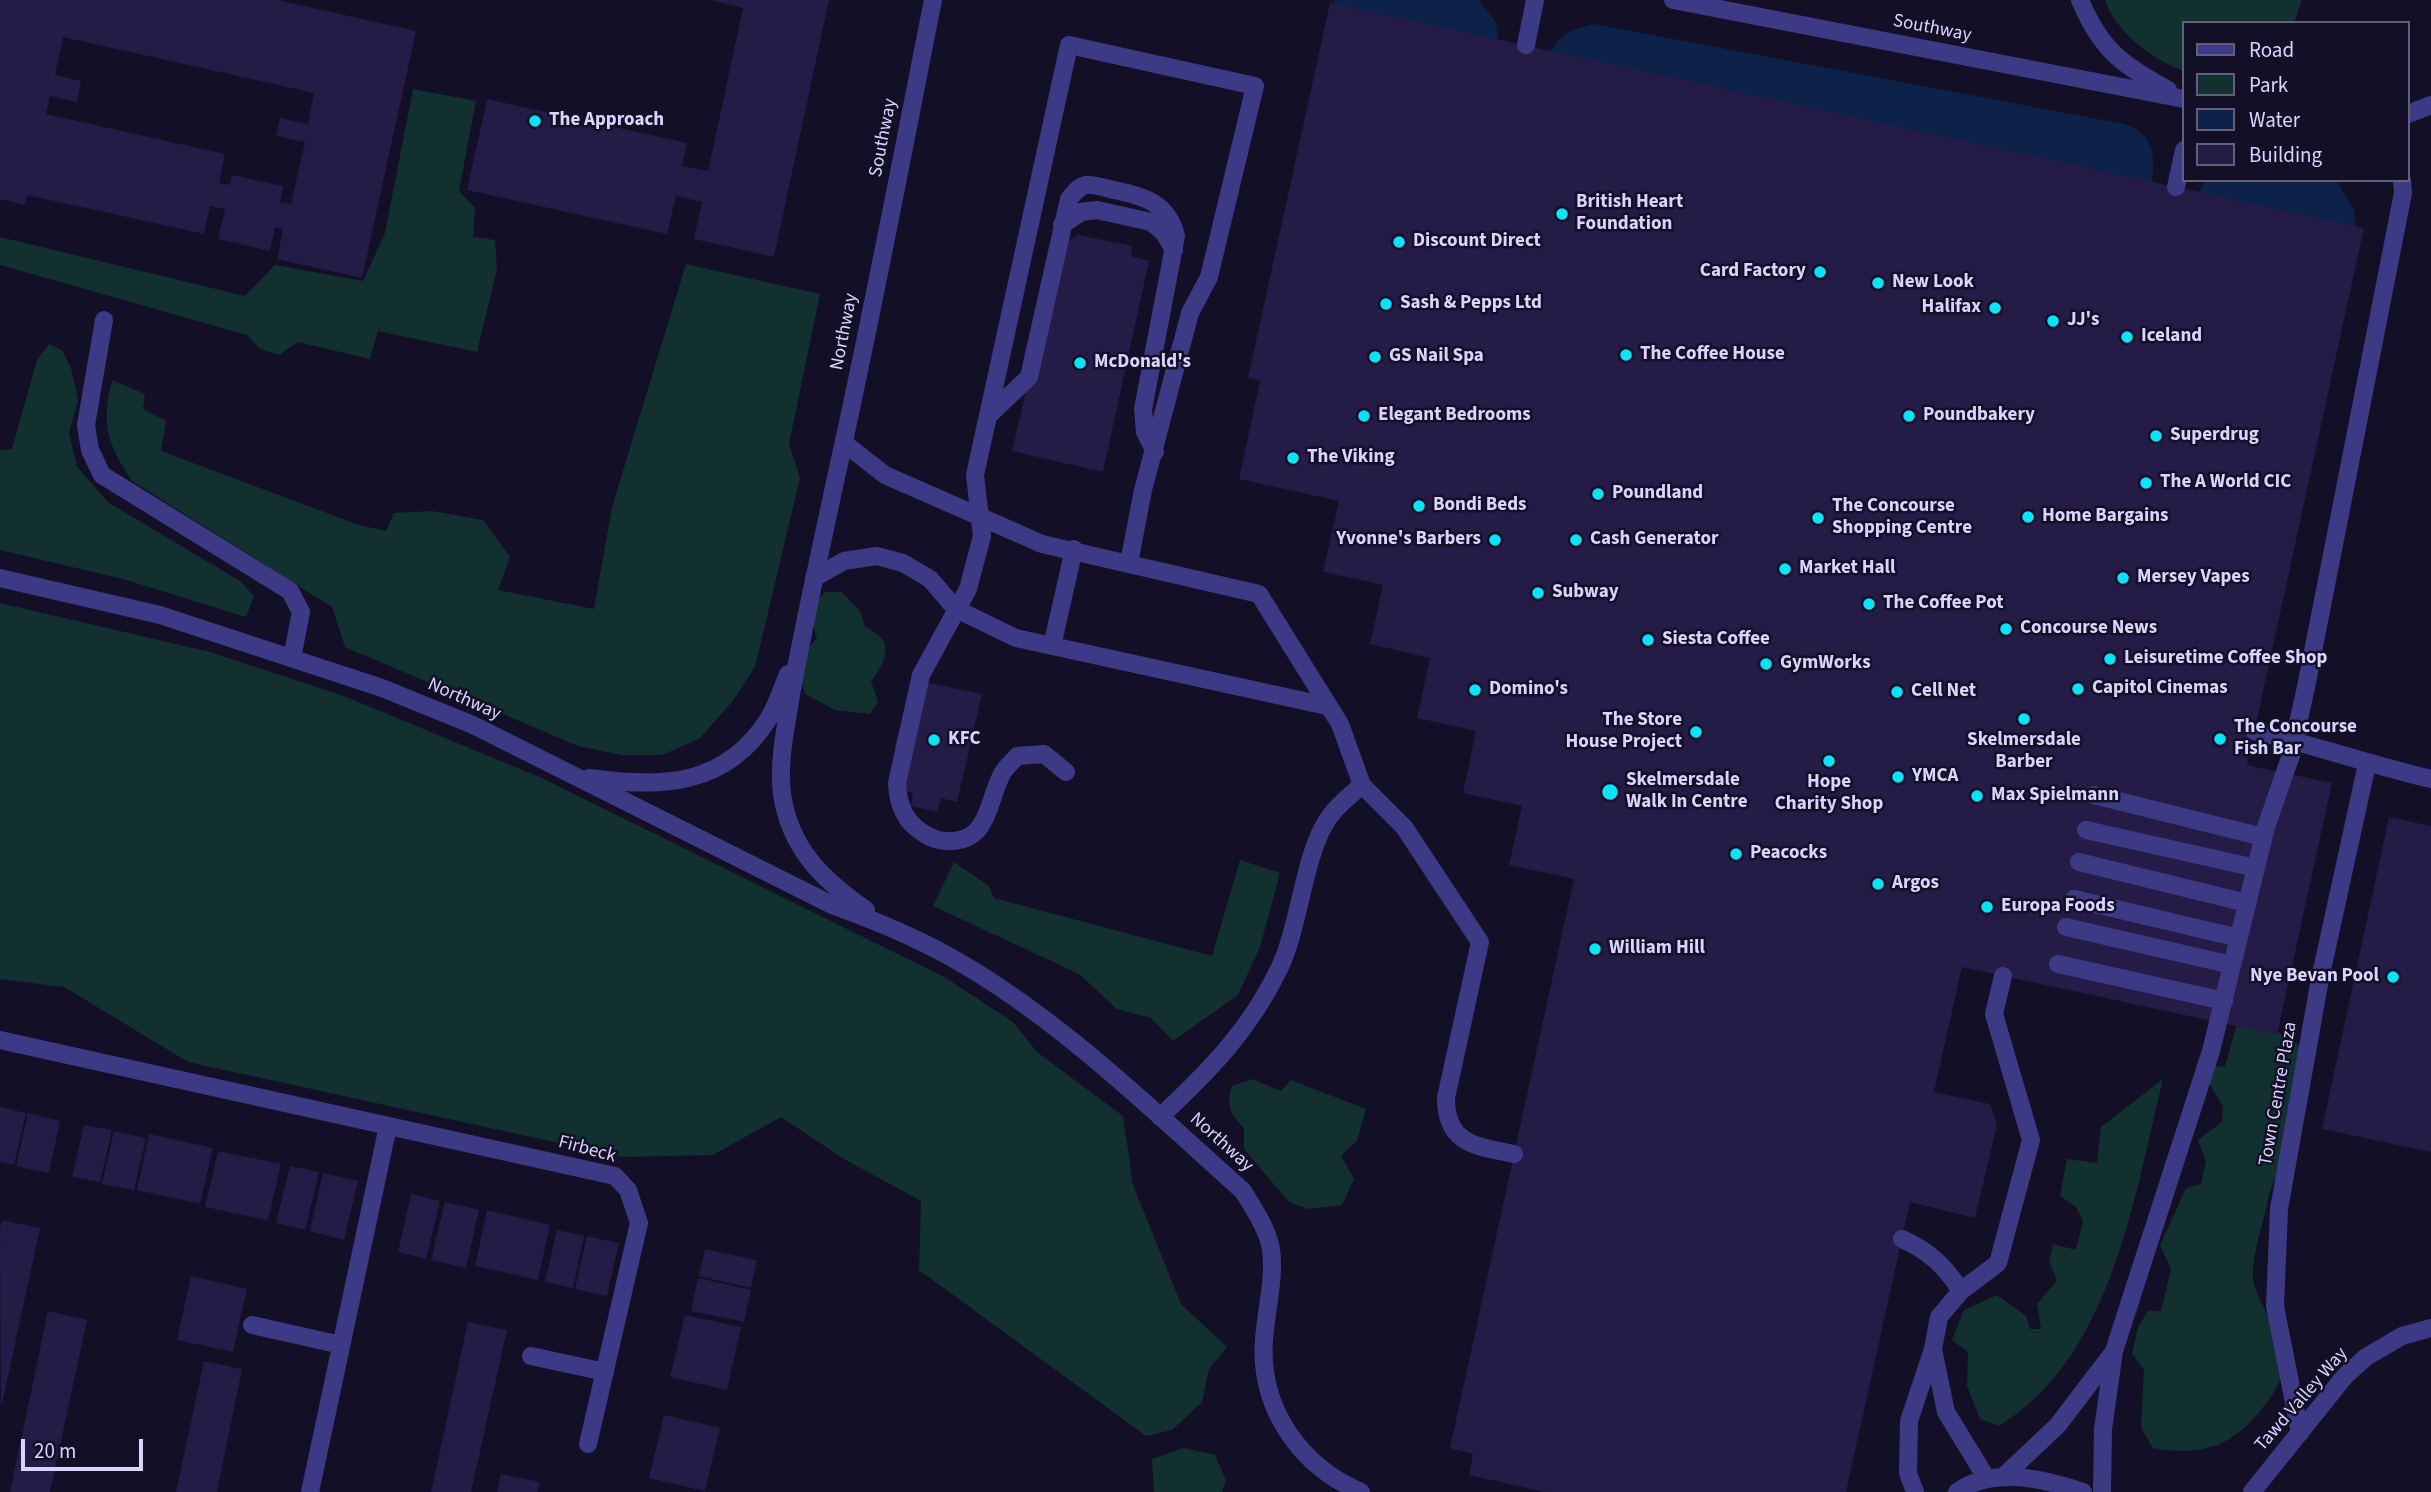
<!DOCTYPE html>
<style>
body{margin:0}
#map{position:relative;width:2431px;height:1492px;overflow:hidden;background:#130f26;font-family:"Source Sans 3",sans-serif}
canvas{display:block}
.legend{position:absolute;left:2182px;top:21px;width:228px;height:161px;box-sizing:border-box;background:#130f26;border:2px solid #625e7d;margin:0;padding:9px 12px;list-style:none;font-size:21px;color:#d9d4ff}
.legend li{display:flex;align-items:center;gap:14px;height:35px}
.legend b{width:35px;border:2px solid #625e7d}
.scale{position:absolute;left:21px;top:1439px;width:122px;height:32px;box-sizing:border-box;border:4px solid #d9d4ff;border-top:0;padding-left:9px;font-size:21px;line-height:24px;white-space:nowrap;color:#d9d4ff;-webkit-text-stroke:5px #130f26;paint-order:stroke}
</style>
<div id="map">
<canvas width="2431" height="1492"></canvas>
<ul class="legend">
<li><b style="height:9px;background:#3d3a85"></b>Road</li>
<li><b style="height:19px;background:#12302f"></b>Park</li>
<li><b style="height:19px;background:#0c2248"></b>Water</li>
<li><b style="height:19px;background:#241b47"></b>Building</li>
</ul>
<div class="scale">20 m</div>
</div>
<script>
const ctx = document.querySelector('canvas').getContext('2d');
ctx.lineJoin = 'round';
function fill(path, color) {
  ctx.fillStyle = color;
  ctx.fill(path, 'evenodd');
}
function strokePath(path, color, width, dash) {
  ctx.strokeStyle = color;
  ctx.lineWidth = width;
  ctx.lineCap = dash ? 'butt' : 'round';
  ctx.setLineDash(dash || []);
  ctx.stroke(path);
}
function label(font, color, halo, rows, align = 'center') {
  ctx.font = font + ' "Source Sans 3",sans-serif';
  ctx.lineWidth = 5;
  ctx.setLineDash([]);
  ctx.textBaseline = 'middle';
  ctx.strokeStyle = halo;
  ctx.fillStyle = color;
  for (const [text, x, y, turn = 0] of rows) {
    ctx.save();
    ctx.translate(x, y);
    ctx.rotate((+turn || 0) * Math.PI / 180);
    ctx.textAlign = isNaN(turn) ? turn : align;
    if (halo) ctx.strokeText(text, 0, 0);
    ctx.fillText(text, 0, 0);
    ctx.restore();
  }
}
const green = new Path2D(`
 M2105,0H2302L2294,23H2184V71C2152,59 2117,34 2105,0Z
 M413,89L476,101L459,191L475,208L473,237L495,240L497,269L477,352L378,331L370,359L298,342L279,355L260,349L247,335L0,265V237L245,296L275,265L363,281L385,233Z
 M686,264L820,294L789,444L800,478L755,667L732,702L699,739L662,755H622L578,746L345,647L332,607L132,481C107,443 101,425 112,380L145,394L143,409L166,421L161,451L359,525L386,531L394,513L432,511L483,520L510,557L498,590L594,609L612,507Z
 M49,344L62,350L71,368L78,400L69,433L77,467L109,503L240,581L254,596L246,617L123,579L0,550V450L12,449L37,360Z
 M825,592H842L860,611L865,627C895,640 888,659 871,681L878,702L870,714L835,710L805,694C798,671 800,655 817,638C811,618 809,607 825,592Z
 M0,603L210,652L344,696L544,779L946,978L1013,1022L1037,1052L1123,1116L1133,1185L1181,1304L1227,1347L1209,1369L1202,1402L1172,1430L1146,1436L919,1270L921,1201L844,1159L781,1117L713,1155L623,1157L188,1062L64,987L0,979Z
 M1240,860L1280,873L1260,947L1238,995L1173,1041L1151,1018L1117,1009L1079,974L933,906L954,862L989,886L994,898L1212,956Z
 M2238,1020C2259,1027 2292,1032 2304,1052C2320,1079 2273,1172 2267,1205C2262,1227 2252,1256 2253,1278C2254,1298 2287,1341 2283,1368C2282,1382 2272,1396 2264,1406C2234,1446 2203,1457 2153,1448L2141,1428L2144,1370L2132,1354L2138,1327L2148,1311H2161L2171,1269L2160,1245L2186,1188L2201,1184L2206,1161L2198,1140L2222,1122L2223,1106L2208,1082L2214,1067L2225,1066Z
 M1252,1079L1281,1091L1291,1080L1366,1109L1357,1141L1341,1156L1354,1179L1342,1205L1308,1209L1289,1202L1244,1149V1128C1230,1114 1226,1105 1232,1086Z
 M2163,1079C2134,1198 2111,1358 1999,1426L1980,1419L1967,1386L1968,1352L1952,1340L1964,1310L1997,1295L2026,1316L2030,1329H2041L2037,1304L2057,1280L2049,1262L2053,1244L2076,1250L2083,1221L2076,1207L2060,1196L2067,1159L2097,1163L2101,1127Z
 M1183,1448L1215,1455L1226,1480L1222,1492H1154L1152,1459Z`);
const water = new Path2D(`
 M1334,0H1479L1496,23L1499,42L1332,8Z
 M1594,24L2124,124C2155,133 2156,159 2151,186L1550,55C1556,35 1575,28 1594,24Z
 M2205,180H2336L2354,210L2357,232L2197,197Z`);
const building = new Path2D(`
 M0,0H278L416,31L362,278L277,259L283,229L275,227L270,251L218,239L225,209L210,206L204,234L27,195L25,205L0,199ZM63,37L314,93L308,124L280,118L276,136L305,142L291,204L280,202L283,186L232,175L230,185L219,183L225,154L46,114L50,96L77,102L81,81L55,75Z
 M711,0H829L774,257L694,239L702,202L676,196L667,234L467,190L487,99L687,143L682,166L708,171L743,8Z
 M1330,3L2364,228L2247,765L2332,783L2277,1035L1962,967L1934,1092L1990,1104L1997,1125L1975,1218L1910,1202L1846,1492H1545L1469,1475L1473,1454L1450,1448L1574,879L1509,865L1522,806L1463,793L1476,731L1417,718L1430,658L1370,644L1383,585L1323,572L1339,501L1239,479L1260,381L1248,378Z
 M1078,235L1132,246L1131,256L1149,261L1103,472L1012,451L1053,274L1068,241Z
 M916,680L982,694L957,802L941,798L937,812L911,806L913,793L891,788L901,750L894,749L899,729L905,731Z
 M2389,817L2431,826V1152L2322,1129Z
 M0,1107L26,1113L14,1165L0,1162Z
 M28,1113L60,1121L49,1173L16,1166Z
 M84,1125L112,1130L100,1182L72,1177Z
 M114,1131L146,1138L134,1190L102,1184Z
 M149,1134L213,1148L200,1204L137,1190Z
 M218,1151L281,1164L268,1220L205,1207Z
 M290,1166L319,1172L305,1230L276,1223Z
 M323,1173L358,1181L344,1240L310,1231Z
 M411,1194L440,1201L426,1259L398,1252Z
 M445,1202L479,1210L466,1268L431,1260Z
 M487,1210L550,1225L538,1280L475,1266Z
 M2,1220L40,1228L1,1409L0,1228Z
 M557,1230L584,1236L573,1288L545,1282Z
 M587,1236L619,1243L607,1296L575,1289Z
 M705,1249L757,1260L751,1288L699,1276Z
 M191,1276L247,1289L233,1352L177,1340Z
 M698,1278L751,1290L744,1322L691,1311Z
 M48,1311L87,1320L67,1413L50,1492H10Z
 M685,1315L741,1327L727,1390L670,1377Z
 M468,1322L507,1330L471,1492H431Z
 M204,1361L242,1369L223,1462L217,1492H176Z
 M664,1415L720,1428L705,1491L649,1478Z
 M501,1474L540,1482L537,1492H497Z`);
const service = new Path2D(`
 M1526,45L1535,0
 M2176,187L2184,150
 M1062,225L1081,212L1097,210L1151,222L1164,233L1174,250
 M104,320L86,425L90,450L102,475L290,591L301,612L292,658
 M988,416L1029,377L1069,199C1074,193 1078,187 1086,185C1094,184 1105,188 1114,190C1144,196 1168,203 1176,236L1143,409L1145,432L1155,452
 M844,443L885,475L1042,544L1259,594L1340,724L1362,785L1404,827L1480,942L1446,1098C1446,1145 1477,1146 1514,1154
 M814,578L844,561L877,556L903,563L930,579L956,609L1016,638L1327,706
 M1052,646L1074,549
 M2306,687L2403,193L2402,180
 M1066,772L1044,754L1017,756C1013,761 1007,766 1003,772C988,798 990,839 953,841C942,842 932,839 923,833C904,821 898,804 897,783L921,675L968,589L982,536L975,475L1069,45L1255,86L1209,277L1190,313L1143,490L1129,563
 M2094,795L2263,837
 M2086,830L2256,868
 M2079,862L2247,903
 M2074,899L2239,938
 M2066,927L2232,965
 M2058,964L2224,1001
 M1902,1239C1929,1251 1945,1266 1961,1291
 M1933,1349L1946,1412L1987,1479
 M2003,1477L2058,1425L2112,1354
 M1915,1492L1908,1473L1909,1421L1933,1349L1939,1317L1961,1291L1998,1263L2031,1140L1994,1014L2003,976
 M2102,1492L2103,1429L2114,1351L2211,1051L2266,827L2291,755`);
const pedestrian = new Path2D(`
 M2254,731C2314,745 2371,765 2431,779
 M2300,1433L2275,1306L2279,1209L2320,979L2367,764`);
const minor = new Path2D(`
 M0,1040L615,1176L628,1190L639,1223L588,1444
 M1160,1117C1210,1070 1250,1030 1280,967C1300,924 1304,854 1328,819C1336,806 1351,795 1362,785
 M252,1325L341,1345
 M531,1356L605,1372
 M310,1492L388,1126
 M2252,1492L2345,1376L2366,1357L2402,1336L2431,1328`);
const tertiary = new Path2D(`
 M1673,0L2184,99
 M2080,0C2101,50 2121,64 2168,90
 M2408,114L2431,105
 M0,578L160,615L382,688L473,725L832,905C874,920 915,937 954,959C1061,1020 1152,1110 1243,1191C1254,1209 1267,1228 1271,1249C1275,1279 1266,1310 1264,1340C1259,1408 1300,1466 1361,1492
 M589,778C661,788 726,787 769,718C777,705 782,688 788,674
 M866,910C823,880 790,849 782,794C778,760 786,728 791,695C804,623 820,553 835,482C871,322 901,161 933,0
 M1957,1492C1993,1466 2045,1479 2083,1492`);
const serviceBridge = new Path2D(`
 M2291,755L2306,687`);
const markers = [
 [535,121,7,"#00e5ff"],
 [1562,214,7,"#00e5ff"],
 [1399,242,7,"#00e5ff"],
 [1820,272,7,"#00e5ff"],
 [1878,283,7,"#00e5ff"],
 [1386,304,7,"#00e5ff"],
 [1995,308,7,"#00e5ff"],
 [2053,321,7,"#00e5ff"],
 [2127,337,7,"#00e5ff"],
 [1626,355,7,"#00e5ff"],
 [1375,357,7,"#00e5ff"],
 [1080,363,7,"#00e5ff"],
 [1364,416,7,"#00e5ff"],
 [1909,416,7,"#00e5ff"],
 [2156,436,7,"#00e5ff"],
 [1293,458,7,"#00e5ff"],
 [2146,483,7,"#00e5ff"],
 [1598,494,7,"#00e5ff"],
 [1419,506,7,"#00e5ff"],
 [2028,517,7,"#00e5ff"],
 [1818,518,7,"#00e5ff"],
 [1495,540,7,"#00e5ff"],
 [1576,540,7,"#00e5ff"],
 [1785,569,7,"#00e5ff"],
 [2123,578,7,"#00e5ff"],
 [1538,593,7,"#00e5ff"],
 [1869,604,7,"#00e5ff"],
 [2006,629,7,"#00e5ff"],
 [1648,640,7,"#00e5ff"],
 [2110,659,7,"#00e5ff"],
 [1766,664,7,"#00e5ff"],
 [2078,689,7,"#00e5ff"],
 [1475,690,7,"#00e5ff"],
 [1897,692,7,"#00e5ff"],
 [2024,719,7,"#00e5ff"],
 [1696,732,7,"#00e5ff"],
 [2220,739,7,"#00e5ff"],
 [934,740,7,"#00e5ff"],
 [1829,761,7,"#00e5ff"],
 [1898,777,7,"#00e5ff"],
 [1610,792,9,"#00e5ff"],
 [1977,796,7,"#00e5ff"],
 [1736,854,7,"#00e5ff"],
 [1878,884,7,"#00e5ff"],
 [1987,907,7,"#00e5ff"],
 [1595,949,7,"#00e5ff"],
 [2393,977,7,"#00e5ff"]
];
const streetNames = [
 ["Southway",1932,29,11],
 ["Southway",884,138,-79],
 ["Northway",845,332,-79],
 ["Northway",464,700,24],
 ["Town Centre Plaza",2279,1094,-80],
 ["Northway",1221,1143,42],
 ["Firbeck",587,1150,15],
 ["Tawd Valley Way",2302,1400,-49]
];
const poiNames = [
 ["The Approach",549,121],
 ["British Heart",1576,203],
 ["Foundation",1576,225],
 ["Discount Direct",1413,242],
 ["Card Factory",1806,272,"right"],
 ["New Look",1892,283],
 ["Sash & Pepps Ltd",1400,304],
 ["Halifax",1981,308,"right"],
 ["JJ's",2067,321],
 ["Iceland",2141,337],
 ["The Coffee House",1640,355],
 ["GS Nail Spa",1389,357],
 ["McDonald's",1094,363],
 ["Elegant Bedrooms",1378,416],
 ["Poundbakery",1923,416],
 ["Superdrug",2170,436],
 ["The Viking",1307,458],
 ["The A World CIC",2160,483],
 ["Poundland",1612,494],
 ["Bondi Beds",1433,506],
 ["The Concourse",1832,507],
 ["Shopping Centre",1832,529],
 ["Home Bargains",2042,517],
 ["Yvonne's Barbers",1481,540,"right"],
 ["Cash Generator",1590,540],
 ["Market Hall",1799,569],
 ["Mersey Vapes",2137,578],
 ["Subway",1552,593],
 ["The Coffee Pot",1883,604],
 ["Concourse News",2020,629],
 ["Siesta Coffee",1662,640],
 ["Leisuretime Coffee Shop",2124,659],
 ["GymWorks",1780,664],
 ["Capitol Cinemas",2092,689],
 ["Domino's",1489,690],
 ["Cell Net",1911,692],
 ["The Store",1682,721,"right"],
 ["House Project",1682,743,"right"],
 ["The Concourse",2234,728],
 ["Fish Bar",2234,750],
 ["KFC",948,740],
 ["Skelmersdale",2024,741,"center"],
 ["Barber",2024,763,"center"],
 ["YMCA",1912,777],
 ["Skelmersdale",1626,781],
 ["Walk In Centre",1626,803],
 ["Hope",1829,783,"center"],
 ["Charity Shop",1829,805,"center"],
 ["Max Spielmann",1991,796],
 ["Peacocks",1750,854],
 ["Argos",1892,884],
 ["Europa Foods",2001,907],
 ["William Hill",1609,949],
 ["Nye Bevan Pool",2379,977,"right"]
];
fill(green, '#12302f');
fill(water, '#0c2248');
fill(building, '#241b47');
strokePath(service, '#3d3a85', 18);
strokePath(pedestrian, '#3d3a85', 18);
strokePath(minor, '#3d3a85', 18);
strokePath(tertiary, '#3d3a85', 18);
strokePath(serviceBridge, '#3d3a85', 18);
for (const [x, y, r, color] of markers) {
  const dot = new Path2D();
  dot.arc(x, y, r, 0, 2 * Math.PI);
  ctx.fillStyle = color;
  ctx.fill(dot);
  strokePath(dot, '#130f26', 2.5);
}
label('19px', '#d9d4ff', '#130f26', streetNames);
label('bold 19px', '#d9d4ff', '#130f26', poiNames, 'left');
</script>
